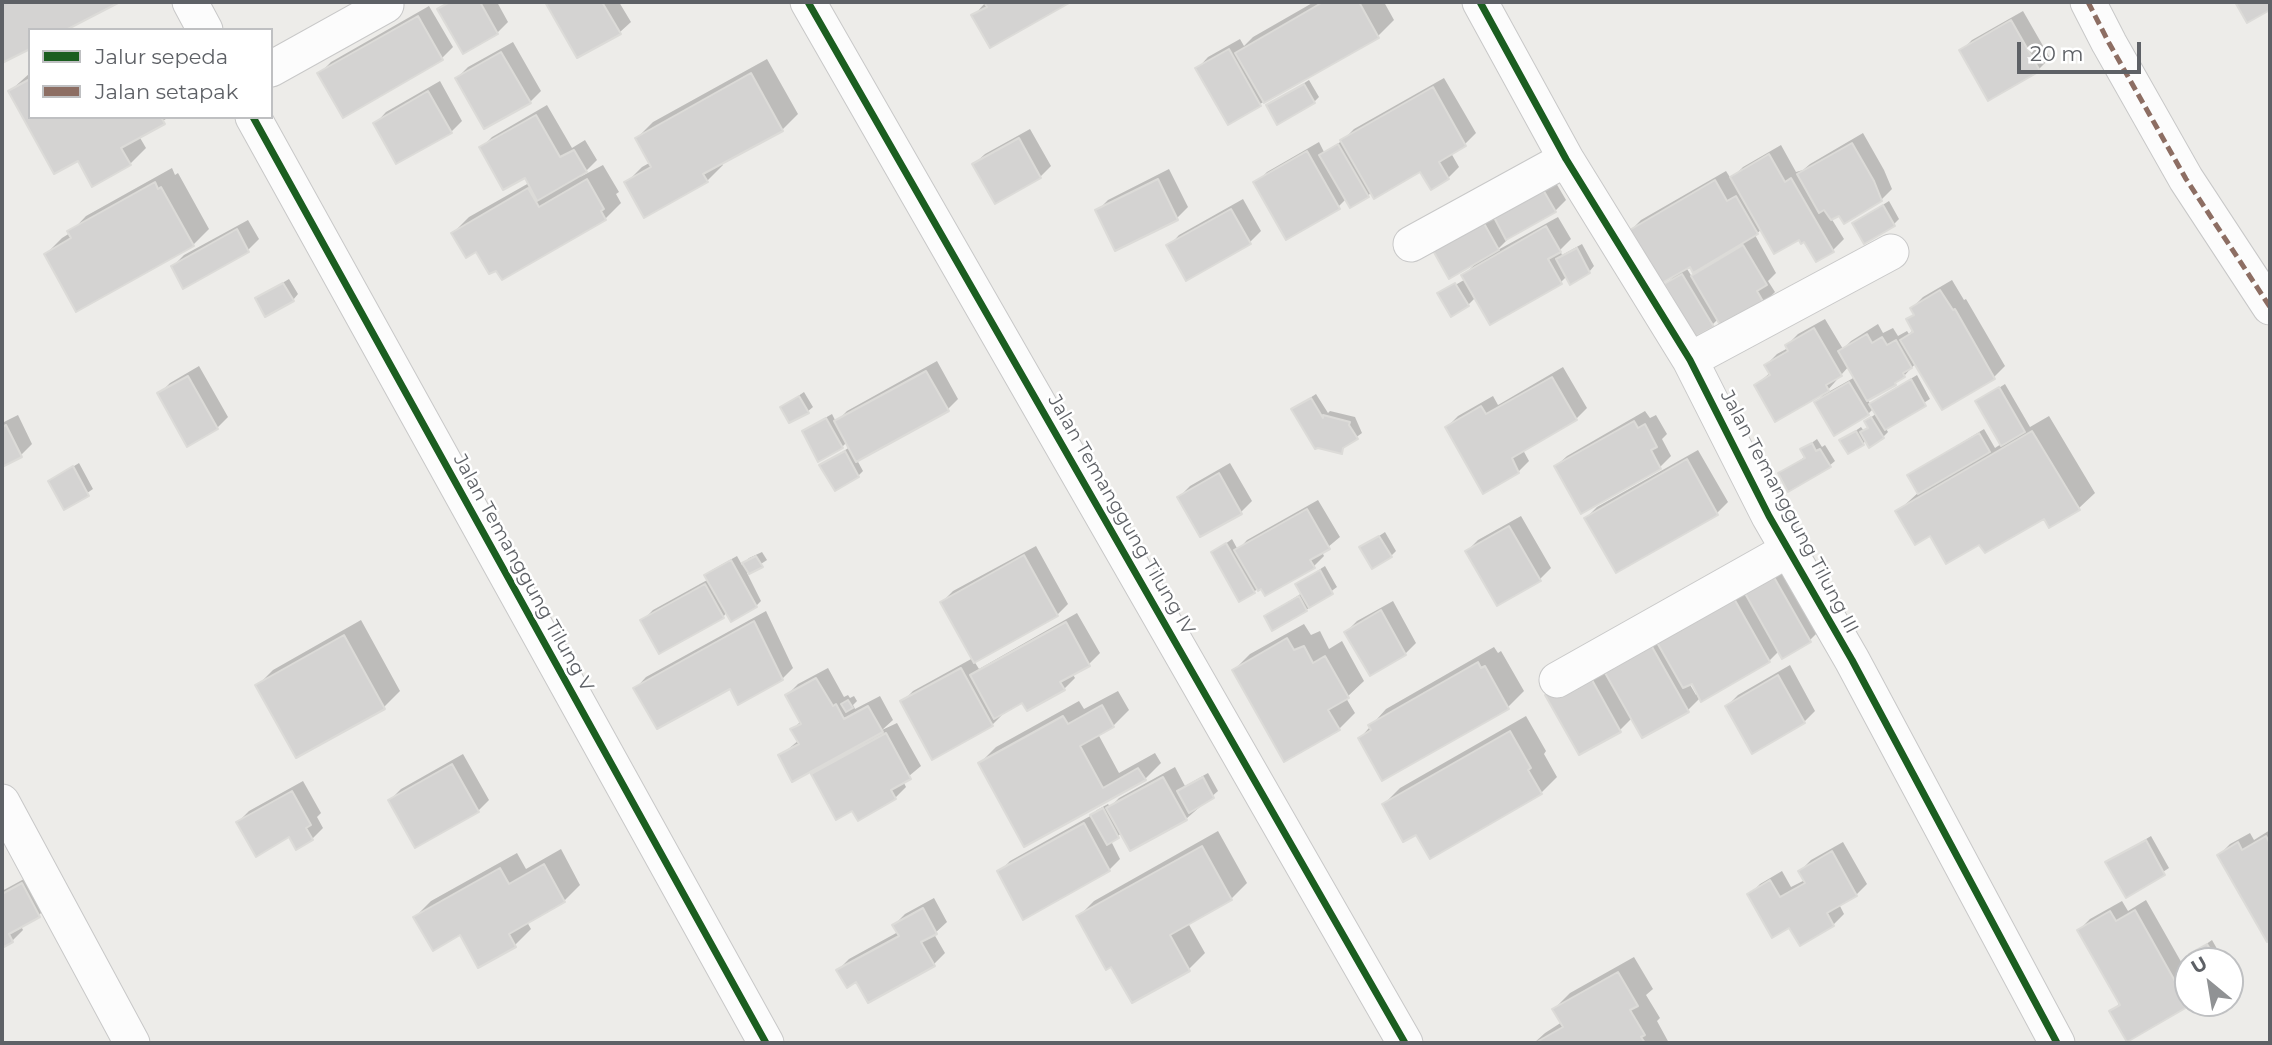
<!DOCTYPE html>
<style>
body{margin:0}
#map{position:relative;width:2272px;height:1045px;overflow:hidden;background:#edece9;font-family:Montserrat,sans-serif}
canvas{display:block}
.frame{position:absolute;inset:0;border:4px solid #5e6166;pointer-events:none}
.legend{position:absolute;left:28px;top:28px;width:245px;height:91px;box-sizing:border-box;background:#fff;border:2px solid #bfc0c2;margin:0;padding:9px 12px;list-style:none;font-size:21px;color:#5e6166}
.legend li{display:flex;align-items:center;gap:14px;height:35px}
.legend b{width:35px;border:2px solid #bfc0c2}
.north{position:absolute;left:2174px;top:947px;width:70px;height:70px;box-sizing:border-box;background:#fff;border:2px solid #bfc0c2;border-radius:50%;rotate:330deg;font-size:19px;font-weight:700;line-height:28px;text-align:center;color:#5e6166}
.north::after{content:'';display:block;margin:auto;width:24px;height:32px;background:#909294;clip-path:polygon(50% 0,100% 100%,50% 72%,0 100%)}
.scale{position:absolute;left:2017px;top:42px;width:124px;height:32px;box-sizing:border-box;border:4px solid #5e6166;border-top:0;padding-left:9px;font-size:21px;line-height:24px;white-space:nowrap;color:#5e6166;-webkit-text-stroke:5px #fff;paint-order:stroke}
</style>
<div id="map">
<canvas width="2272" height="1045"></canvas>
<div class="frame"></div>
<ul class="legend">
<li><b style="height:9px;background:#1b5e20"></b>Jalur sepeda</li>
<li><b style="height:9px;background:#8d6e63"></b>Jalan setapak</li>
</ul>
<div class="north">U</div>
<div class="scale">20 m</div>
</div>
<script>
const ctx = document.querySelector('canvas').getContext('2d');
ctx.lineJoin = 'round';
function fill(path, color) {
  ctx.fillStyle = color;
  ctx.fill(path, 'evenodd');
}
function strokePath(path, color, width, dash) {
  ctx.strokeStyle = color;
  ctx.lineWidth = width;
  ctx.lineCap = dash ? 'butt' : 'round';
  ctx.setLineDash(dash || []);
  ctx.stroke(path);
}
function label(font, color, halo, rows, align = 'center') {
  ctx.font = font + ' Montserrat,sans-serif';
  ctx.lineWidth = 5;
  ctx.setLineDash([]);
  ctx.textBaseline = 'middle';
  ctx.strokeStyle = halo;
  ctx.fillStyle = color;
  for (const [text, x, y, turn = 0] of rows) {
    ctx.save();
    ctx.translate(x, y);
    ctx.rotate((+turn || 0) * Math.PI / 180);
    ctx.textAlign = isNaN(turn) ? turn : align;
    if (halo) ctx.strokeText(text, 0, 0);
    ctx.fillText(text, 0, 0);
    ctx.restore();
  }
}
const shadow = new Path2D(`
 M2,2H116L62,30H30V47L2,61Z
 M447,2H497L508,22L497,33L439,10Z
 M547,2H619L631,22L620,32L578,56Z
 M986,2H1067L990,46L974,15Z
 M1314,2H1384L1394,20L1378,36L1260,104L1198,68L1208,57L1240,39L1244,46L1253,37Z
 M429,6L453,47L442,58L320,73L331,62Z
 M2023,11L2050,58L2039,69L1989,98L1961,51L1972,40Z
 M513,42L541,91L530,102L457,78L468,67Z
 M767,59L798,114L782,130L722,163L723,165L707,181L626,183L642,167L651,162L637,138L653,122Z
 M30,73V117H169L139,136L146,148L130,164L79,159L55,172L10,91Z
 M1444,78L1476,133L1465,144L1451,153L1459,167L1448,178L1421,170L1372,191L1368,196L1346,199L1338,207L1256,183L1267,172L1319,142L1324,152L1342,141L1354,129Z
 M1309,80L1319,97L1314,102L1268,106Z
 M440,81L462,121L451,132L376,123L386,112Z
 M547,105L572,148L585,140L597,160L580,177L603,165L619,192L616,194L621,203L605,219L477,249L453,233L469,217L529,183L525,176L481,148L492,137Z
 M1030,129L1051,166L1040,177L974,164L985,154Z
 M1863,133L1884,170L1892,189L1881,200L1831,218L1844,239L1833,250L1816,260L1805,240L1762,229L1755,235L1776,273L1768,281L1775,292L1764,303L1718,319L1712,325L1682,315L1666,284L1677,273L1630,231L1641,220L1726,171L1731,179L1743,167L1781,145L1796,172L1803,170L1810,164ZM1691,264L1702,267L1692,277L1686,267Z
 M172,168L175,175L178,173L209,229L193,245L77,309L46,254L62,238L70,233L86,216Z
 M1169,169L1188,207L1177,218L1097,211L1108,200Z
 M1549,171L1566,200L1555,211L1509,238L1496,251L1558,217L1571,239L1560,250L1562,255L1582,244L1594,266L1589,272L1567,276L1561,282L1476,297L1468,305L1443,292L1464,280L1463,276L1476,263L1429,240Z
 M1243,199L1261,231L1250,242L1187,278L1169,246L1179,235Z
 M1889,201L1899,219L1894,224L1854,223Z
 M248,220L259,239L248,250L173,266L184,255Z
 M289,279L298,294L293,300L257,298Z
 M1952,280L1964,300L1966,299L2005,366L1994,377L1942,408L1916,363L1904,376L1867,399L1871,405L1877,399L1917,375L1930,399L1885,427L1888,432L1883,437L1866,440L1863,444L1842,440L1861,427L1864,431L1869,426L1866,421L1877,413L1874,408L1868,414L1816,402L1823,395L1855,377L1849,366L1827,391L1756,385L1771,372L1766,365L1777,354L1788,348L1787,345L1798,334L1825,319L1843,349L1851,341L1878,324L1883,333L1893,328L1898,336L1907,331L1909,334L1914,329L1908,320L1915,313L1912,308L1923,297Z
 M937,361L958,399L947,410L857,460L863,471L858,476L821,465L850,447L847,442L842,447L804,432L809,427L832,414L836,422L847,411Z
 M199,366L228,417L217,428L159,394L170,383Z
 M1563,367L1587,408L1576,419L1523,450L1529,461L1518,472L1447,427L1458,416L1493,396L1498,405Z
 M2005,384L2030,427L2049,416L2095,493L2079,508L2050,525L2045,517L1980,542L1930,534L1898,511L1919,492L1909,475L1984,429L1995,448L2001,444L1977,402Z
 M804,392L813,407L807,412L782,407Z
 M1316,394L1328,413L1330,411L1355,417L1362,433L1347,444L1341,452L1293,409Z
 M1645,411L1650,418L1656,415L1667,434L1662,439L1671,456L1660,467L1556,466L1567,456Z
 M18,415L32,444L21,455L2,465V423Z
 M1817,439L1822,447L1825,445L1835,461L1829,466L1780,474L1806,456L1802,450Z
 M1698,450L1728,502L1717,513L1617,571L1586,518L1597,507Z
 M79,463L93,489L65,508L50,481Z
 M1230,463L1252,501L1241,512L1179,497L1190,486Z
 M1318,500L1340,537L1322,552L1324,556L1313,567L1258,588L1254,592L1213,553L1232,539L1238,550L1247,540Z
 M1521,516L1551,568L1540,579L1467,551L1478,540Z
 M1385,532L1396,551L1391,556L1361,548Z
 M1036,546L1068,604L1057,615L974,661L979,669L1077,613L1100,653L1089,664L1072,673L1075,678L1064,689L1023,701L1003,714L992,725L902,702L913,691L973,658L942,602L953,591Z
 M762,552L767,560L747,573L761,601L756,606L727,612L723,617L642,621L653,610L709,579L706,575L712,570L737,556L742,565L749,558Z
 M1782,562L1821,629L1810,640L1779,651L1769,661L1701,697L1688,710L1632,718L1620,730L1547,695ZM1692,681L1699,693L1696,695L1689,683Z
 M1325,566L1337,587L1306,610L1273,629L1266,616L1302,593L1297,584Z
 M1393,601L1416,643L1405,654L1346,632L1357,621Z
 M766,611L793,668L782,679L739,702L730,687L636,688L646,677Z
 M361,620L400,691L384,707L296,756L257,686L273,670Z
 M1304,624L1311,635L1320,631L1329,649L1342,641L1364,681L1346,698L1355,713L1339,729L1234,670L1250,654Z
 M1494,647L1498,653L1501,651L1524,691L1508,707L1360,738L1386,709Z
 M1790,665L1815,711L1804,722L1753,752L1727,706L1738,695Z
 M828,668L844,697L848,695L850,698L854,696L857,701L853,705L855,709L880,696L893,720L882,730L897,723L921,766L903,781L906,787L895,798L853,809L813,775L824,764L780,756L799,740L793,729L801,721L787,695L798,684Z
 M1118,691L1129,710L1113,726L1098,734L1119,773L1155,753L1161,763L1145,779L1025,845L980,763L996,747L1079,701L1084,709Z
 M1526,716L1546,751L1544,754L1557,777L1541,793L1417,833L1384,804L1400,788Z
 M463,754L489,800L478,811L390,800L401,789Z
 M1175,767L1185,786L1208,773L1218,791L1186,819L1122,833L1111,841L1120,859L1109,870L1024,918L999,872L1010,861L1092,815L1097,810L1108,804L1110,807L1119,798Z
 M303,781L321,813L317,817L323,828L312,839L238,822L249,811Z
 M2270,830V938L2268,940L2219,855L2230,844L2250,833L2254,840Z
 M1218,831L1247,883L1231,899L1188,923L1205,953L1189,969L1132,1001L1112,965L1078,917L1094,901Z
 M2151,836L2169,868L2127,895L2108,862Z
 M1843,842L1867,884L1856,895L1839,904L1844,914L1833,925H1790L1749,895L1760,884L1782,871L1791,887L1805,880L1800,871L1811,860Z
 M561,849L580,885L564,901L527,922L531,929L515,945L479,966L461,933L415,917L431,901L517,853L526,869Z
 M33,874L50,904L39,915L21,926L23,930L12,941L2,946V891Z
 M934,898L947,922L934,934L945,953L934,964L857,980L838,970L849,959L898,932L894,925L905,914Z
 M2146,900L2188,974V1003H2190L2127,1040L2111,1012L2121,1002L2079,930L2090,919L2122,901L2128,911Z
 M2212,940L2224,961H2196L2192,954Z
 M1634,957L1653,989L1646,995L1660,1018L1657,1021L1669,1043H1534L1545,1033L1562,1022L1554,1009L1570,993Z`);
const building = new Path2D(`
 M2,2H120L66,30H30V49L2,63Z
 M450,2H480L498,34L463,54L437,9Z
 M545,2H602L621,34L577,58Z
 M984,2H1071L990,48L971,15L987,7Z
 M1323,2H1359L1379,38L1264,103L1235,53Z
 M2235,2H2270V10L2247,23Z
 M418,16L443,60L343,118L317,73Z
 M2011,20L2040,71L1988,101L1959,50Z
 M1229,49L1261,106L1228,125L1195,68Z
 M501,52L531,103L484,129L455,78Z
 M751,73L783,131L703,174L708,182L644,218L624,182L651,167L635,138Z
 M30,79V117H161L165,124L121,148L131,165L92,187L78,161L54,174L8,91Z
 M1304,84L1315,103L1277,125L1266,105Z
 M1433,87L1466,146L1439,162L1449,179L1431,190L1420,172L1374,199L1340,140Z
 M428,91L452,133L396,164L373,123Z
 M536,115L560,157L574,150L587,172L537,201L525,178L503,190L479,147Z
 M1019,138L1041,178L995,204L972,164Z
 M1852,143L1874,181L1882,201L1844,224L1839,216L1831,220L1824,210L1819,213L1797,174Z
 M1338,144L1369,197L1350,208L1319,155Z
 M1307,151L1340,209L1286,240L1253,182Z
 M1769,154L1785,182L1791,178L1834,252L1816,262L1804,242L1801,244L1799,240L1774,254L1730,177Z
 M587,179L604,209L601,211L606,220L502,280L496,271L489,274L476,252L466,258L451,233L528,188L539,207Z
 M1158,179L1178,220L1115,251L1095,210Z
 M1715,180L1727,201L1736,196L1758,234L1693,273L1690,267L1660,284L1628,231Z
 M1538,181L1556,212L1506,240L1489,208Z
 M155,182L158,189L161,187L194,246L76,312L44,254L71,238L67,231Z
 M1883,205L1895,226L1864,244L1852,223Z
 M1231,209L1251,244L1186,281L1166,245Z
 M1477,211L1499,250L1449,279L1427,240Z
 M1546,226L1561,252L1548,259L1562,284L1490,325L1461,275Z
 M237,229L249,252L183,289L171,266Z
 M1743,245L1767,285L1757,291L1765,305L1723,330L1691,276Z
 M1577,248L1590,273L1570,285L1556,259Z
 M1682,274L1714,327L1695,337L1664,284Z
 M283,283L294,301L265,317L255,298Z
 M1455,283L1469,306L1451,317L1437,293Z
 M1940,290L1953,310L1955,309L1995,379L1942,410L1900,340L1913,332L1906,319L1914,315L1910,308Z
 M1814,328L1842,376L1826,385L1829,391L1775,422L1754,385L1770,375L1764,365L1788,351L1785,345Z
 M1867,334L1872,343L1882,337L1887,345L1896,340L1912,368L1903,373L1905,377L1895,383L1896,385L1867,401L1838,351Z
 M926,371L949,411L856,462L834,421Z
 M188,376L218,429L187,447L157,393Z
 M1552,377L1577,420L1512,458L1519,473L1483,494L1445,427L1481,406L1486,414Z
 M1911,379L1926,406L1885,430L1869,404Z
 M1849,382L1869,415L1834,436L1814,402Z
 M1999,387L2025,432L2001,446L1975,401Z
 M799,396L809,413L789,423L780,407Z
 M1311,398L1323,418V415L1350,422L1349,425L1358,439L1343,448L1342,454L1318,448L1315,449L1291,409Z
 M1871,417L1884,438L1869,448L1860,432L1868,428L1864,421Z
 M826,418L843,448L818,462L802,431Z
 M1634,421L1638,428L1645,424L1657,447L1651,450L1661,469L1581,514L1554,466Z
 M6,425L22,457L2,467V427Z
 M1856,431L1864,445L1848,454L1839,440Z
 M2032,431L2080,510L2049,528L2044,519L1985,553L1979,545L1946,564L1930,536L1915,545L1895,511Z
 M1979,433L1990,452L1918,494L1907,475Z
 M1812,443L1816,451L1820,449L1831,467L1788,492L1778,473L1805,458L1800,449Z
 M845,451L859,477L835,491L819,465Z
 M1687,459L1718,515L1616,573L1584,518Z
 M73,466L89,496L64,510L48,481Z
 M1219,473L1242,514L1200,537L1177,497Z
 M1307,509L1330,549L1310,560L1315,568L1265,596L1261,589L1258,591L1234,550Z
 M1509,526L1541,581L1497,606L1465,551Z
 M1379,536L1392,557L1372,569L1359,547Z
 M1226,543L1255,593L1239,602L1211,552Z
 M1024,555L1058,616L974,663L940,602Z
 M756,556L763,567L749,574L742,563Z
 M731,560L757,607L731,622L704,575Z
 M1320,570L1333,594L1309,608L1295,584Z
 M1771,572L1811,642L1782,659L1742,588Z
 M705,584L724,618L659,654L640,620Z
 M1728,588L1770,662L1701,702L1692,684L1683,688L1651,632Z
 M1299,596L1307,611L1272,631L1264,616Z
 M1381,610L1406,655L1370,676L1344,632Z
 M754,621L783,680L738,705L730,689L657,729L633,688Z
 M1066,622L1090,666L1060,682L1065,690L1027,711L1022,703L994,719L970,675Z
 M344,635L385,709L296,758L255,685Z
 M1287,638L1294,650L1304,646L1313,663L1325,656L1349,698L1328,710L1340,730L1284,762L1232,670Z
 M1647,638L1689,712L1642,738L1600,664Z
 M1478,662L1481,668L1485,666L1509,709L1382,781L1358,738L1371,730L1368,725Z
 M961,668L993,726L932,760L900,701Z
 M1587,671L1621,732L1579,755L1545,695Z
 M1778,675L1805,723L1752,754L1725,706Z
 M816,678L833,706L836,704L844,719L868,706L883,732L792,782L778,755L799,744L790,729L801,724L785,695Z
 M848,700L853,708L846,712L841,704Z
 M1102,705L1114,727L1080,746L1103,788L1138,768L1146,780L1024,847L978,763L1063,716L1068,724Z
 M1510,731L1531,768L1528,770L1542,794L1430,859L1416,835L1403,842L1382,804Z
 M886,733L911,779L891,790L896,799L858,821L852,811L836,820L811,774Z
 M452,764L479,812L415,848L388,800Z
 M1163,777L1187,820L1130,851L1106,808Z
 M1203,777L1214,798L1189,813L1177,791Z
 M292,791L311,825L306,828L313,840L296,850L289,837L256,857L236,822Z
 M1103,808L1119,838L1107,845L1090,815Z
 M1084,823L1110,871L1023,920L997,871Z
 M2266,836L2270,844V940L2267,942L2217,855L2238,842L2242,850Z
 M2146,840L2165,875L2126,898L2105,862Z
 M1202,846L1232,900L1170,935L1190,971L1132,1003L1111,967L1106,970L1076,916Z
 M1832,851L1857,896L1827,913L1834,926L1800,946L1789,928L1772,938L1747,894L1770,880L1780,897L1805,883L1798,871Z
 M544,864L565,902L509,934L516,947L478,968L460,935L433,951L413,917L500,868L509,884Z
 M22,883L40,917L9,934L13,942L2,948V894Z
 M923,908L937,934L921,942L935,966L868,1003L856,982L847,988L836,970L899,936L892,925Z
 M2135,910L2189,1006L2127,1042L2109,1011L2120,1005L2077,930L2110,911L2116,921Z
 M2207,944L2217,961H2194L2189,954Z
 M1618,972L1638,1006L1630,1010L1645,1035L1641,1037L1645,1043H1535L1563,1027L1552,1009Z`);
const minor = new Path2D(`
 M190,2L205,30
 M808,2L1405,1043
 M1480,2L1566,159L1690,360L1769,516L1852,660L2057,1043
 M2088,2L2109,43L2186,179L2270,307
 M271,69L386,5
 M253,117L766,1043
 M1411,244L1566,159
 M1690,360L1891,252
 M1557,680L1788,550
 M2,802L132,1043`);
const quiet = new Path2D(`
 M2088,2L2109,43L2186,179L2270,307`);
const cycleway = new Path2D(`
 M808,2L1405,1043
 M1480,2L1566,159L1690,360L1769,516L1852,660L2057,1043
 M253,117L766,1043`);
const streetNames = [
 ["Jalan Temanggung Tilung III",1789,512,62],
 ["Jalan Temanggung Tilung IV",1121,515,60],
 ["Jalan Temanggung Tilung V",523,573,61]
];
fill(shadow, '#0003');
fill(building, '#d4d3d2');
strokePath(building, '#dcdbd8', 2);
strokePath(minor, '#c8c8c8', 37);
strokePath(minor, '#fcfcfc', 35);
strokePath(quiet, '#8d6e63', 5, [10, 5]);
strokePath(cycleway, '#1b5e20', 7);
label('19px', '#5e6166', '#fff', streetNames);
</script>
